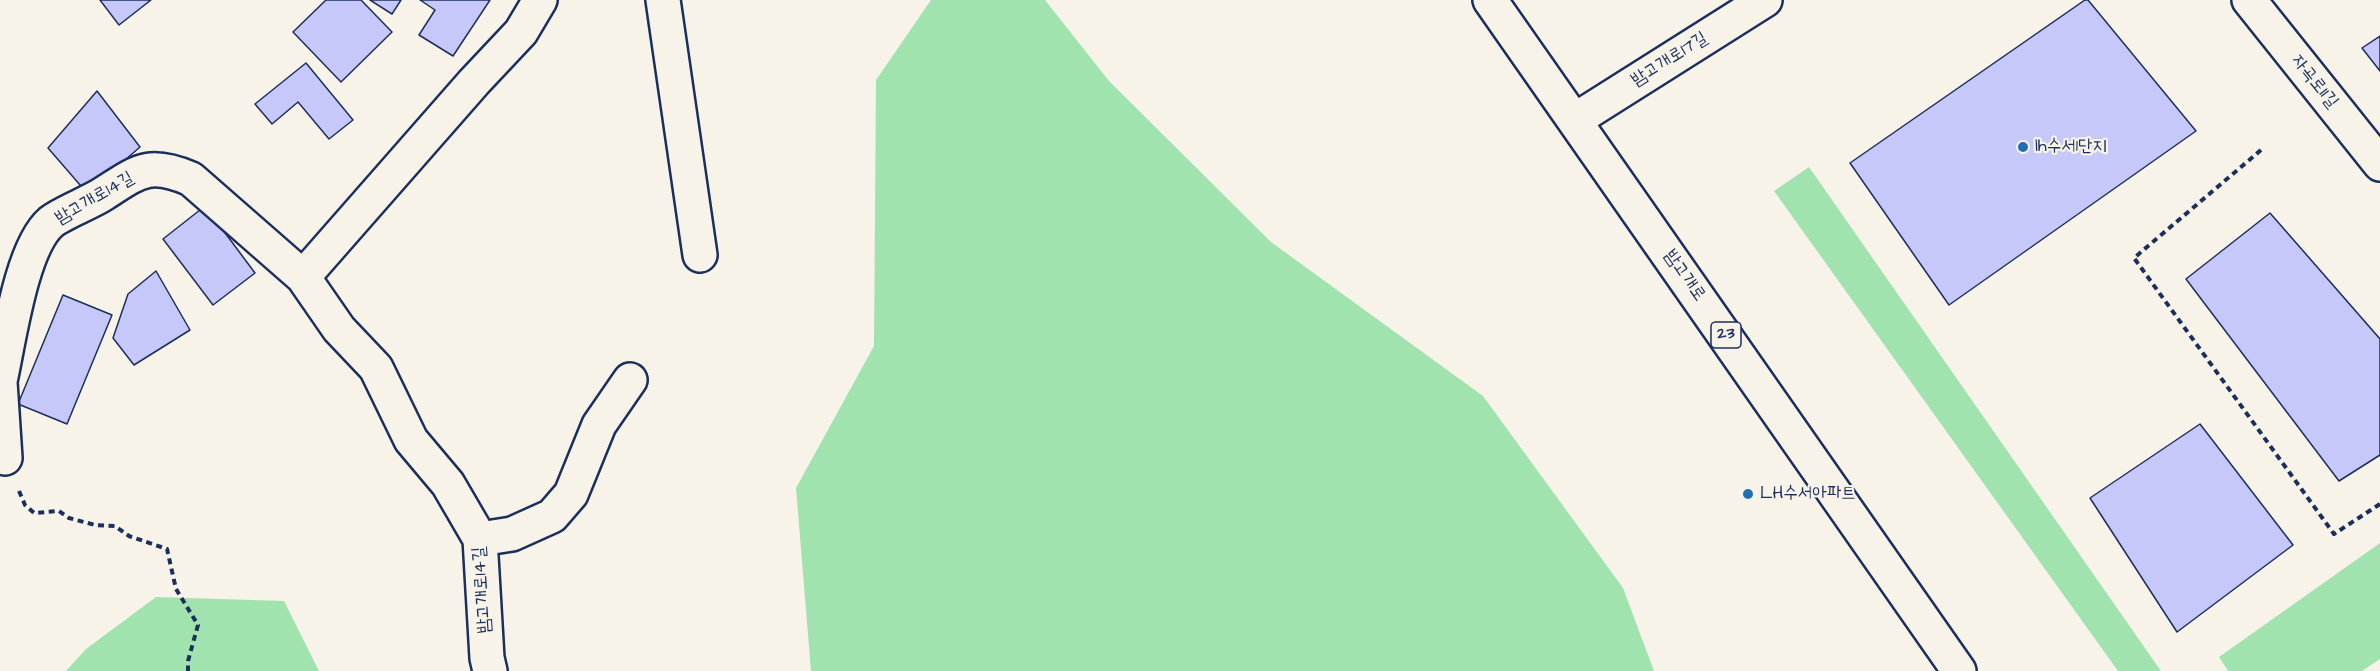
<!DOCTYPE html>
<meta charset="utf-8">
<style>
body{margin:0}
canvas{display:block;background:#f7f3e8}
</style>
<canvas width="2380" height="671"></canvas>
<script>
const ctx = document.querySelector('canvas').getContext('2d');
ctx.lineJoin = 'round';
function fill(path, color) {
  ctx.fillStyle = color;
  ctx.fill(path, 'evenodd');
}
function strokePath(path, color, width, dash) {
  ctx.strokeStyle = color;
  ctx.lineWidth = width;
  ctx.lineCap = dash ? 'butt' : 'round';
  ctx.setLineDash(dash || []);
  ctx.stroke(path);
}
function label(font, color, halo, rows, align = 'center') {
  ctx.font = font + ' "Architects Daughter","Poor Story",sans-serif';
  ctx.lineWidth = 4.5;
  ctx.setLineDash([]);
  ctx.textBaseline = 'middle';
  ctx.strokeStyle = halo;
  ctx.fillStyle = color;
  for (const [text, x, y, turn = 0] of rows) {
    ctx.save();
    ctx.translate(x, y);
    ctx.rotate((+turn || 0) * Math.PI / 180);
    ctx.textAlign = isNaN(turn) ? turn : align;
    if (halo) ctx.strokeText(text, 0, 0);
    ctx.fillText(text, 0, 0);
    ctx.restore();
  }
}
const green = new Path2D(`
 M931,0H1045L1109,81L1271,242L1483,396L1623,588L1654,671H811L796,488L874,346L876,80Z
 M1809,167L2161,671H2118L1774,191Z
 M2380,543V659L2362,671H2228L2219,657Z
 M156,597L284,601L319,671H66L86,649Z`);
const building = new Path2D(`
 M100,0H151L119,25Z
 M326,0H361L392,32L341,82L293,32Z
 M370,0H401L392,14Z
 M420,0H490L453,56L419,35L435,10Z
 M2085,0H2088L2196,131L1949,305L1850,163Z
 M2380,36V71L2362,48Z
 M306,63L353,120L329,139L298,102L272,124L255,104Z
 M97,91L140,147L87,193L48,148Z
 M205,206L255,273L213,305L163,239Z
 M2270,213L2380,339V455L2339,481L2186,279Z
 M156,271L190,330L134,365L113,338L128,294Z
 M63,295L112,315L67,424L18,404Z
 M2200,424L2293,545L2177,632L2090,498Z`);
const path = new Path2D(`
 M2261,150L2134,258L2334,534L2380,504
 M19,491L25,505L34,513L59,511L69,518L95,525L115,526L129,536L167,549L176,589L198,625L188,661V671`);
const minor = new Path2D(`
 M663,0L700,255
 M2249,0L2380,164
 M1575,120L1765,0
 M303,277L474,82L521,32L540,0
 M0,381C9,341 21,248 51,222C62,213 89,203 103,194C139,171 149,161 191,179L303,277L339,329L376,368L411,440L448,484L480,539L487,658L490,671
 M0,382L5,458
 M480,539L512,534L552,516L571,494L599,425L630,380`);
const major = new Path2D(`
 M1490,0L1959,671`);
const markers = [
 [2023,147,6,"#1f6fb2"],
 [1748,494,6,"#1f6fb2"]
];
const shields = [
 [1726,335,30]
];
const shieldNames = [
 ["23",1726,335]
];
const streetNames = [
 ["밤고개로17길",1670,60,-32],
 ["자곡로11길",2314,82,51],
 ["밤고개로14길",95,199,-30],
 ["밤고개로",1684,276,55],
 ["밤고개로14길",483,590,-94]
];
const poiNames = [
 ["lh수서1단지",2035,147],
 ["LH수서아파트",1760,494]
];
fill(green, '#a1e3ae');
fill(building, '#c7c8fa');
strokePath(building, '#1b2f5e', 1.5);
strokePath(minor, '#1b2f5e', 38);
strokePath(major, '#1b2f5e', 38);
strokePath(path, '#1b2f5e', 4, [6, 4.5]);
strokePath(minor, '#f7f3e8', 33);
strokePath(major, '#f7f3e8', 33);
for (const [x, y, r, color] of markers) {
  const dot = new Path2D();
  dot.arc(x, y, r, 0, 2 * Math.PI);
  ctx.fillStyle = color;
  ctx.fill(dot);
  strokePath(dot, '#f7f3e8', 2);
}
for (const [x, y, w] of shields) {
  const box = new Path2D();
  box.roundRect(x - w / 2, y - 13, w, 26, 4.5);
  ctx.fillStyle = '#f7f3e8';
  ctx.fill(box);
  strokePath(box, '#1b2f5e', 1.5);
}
label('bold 16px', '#1b2f5e', null, shieldNames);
label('18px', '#1b2f5e', '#f7f3e8', streetNames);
label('18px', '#1b2f5e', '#f7f3e8', poiNames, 'left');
</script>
